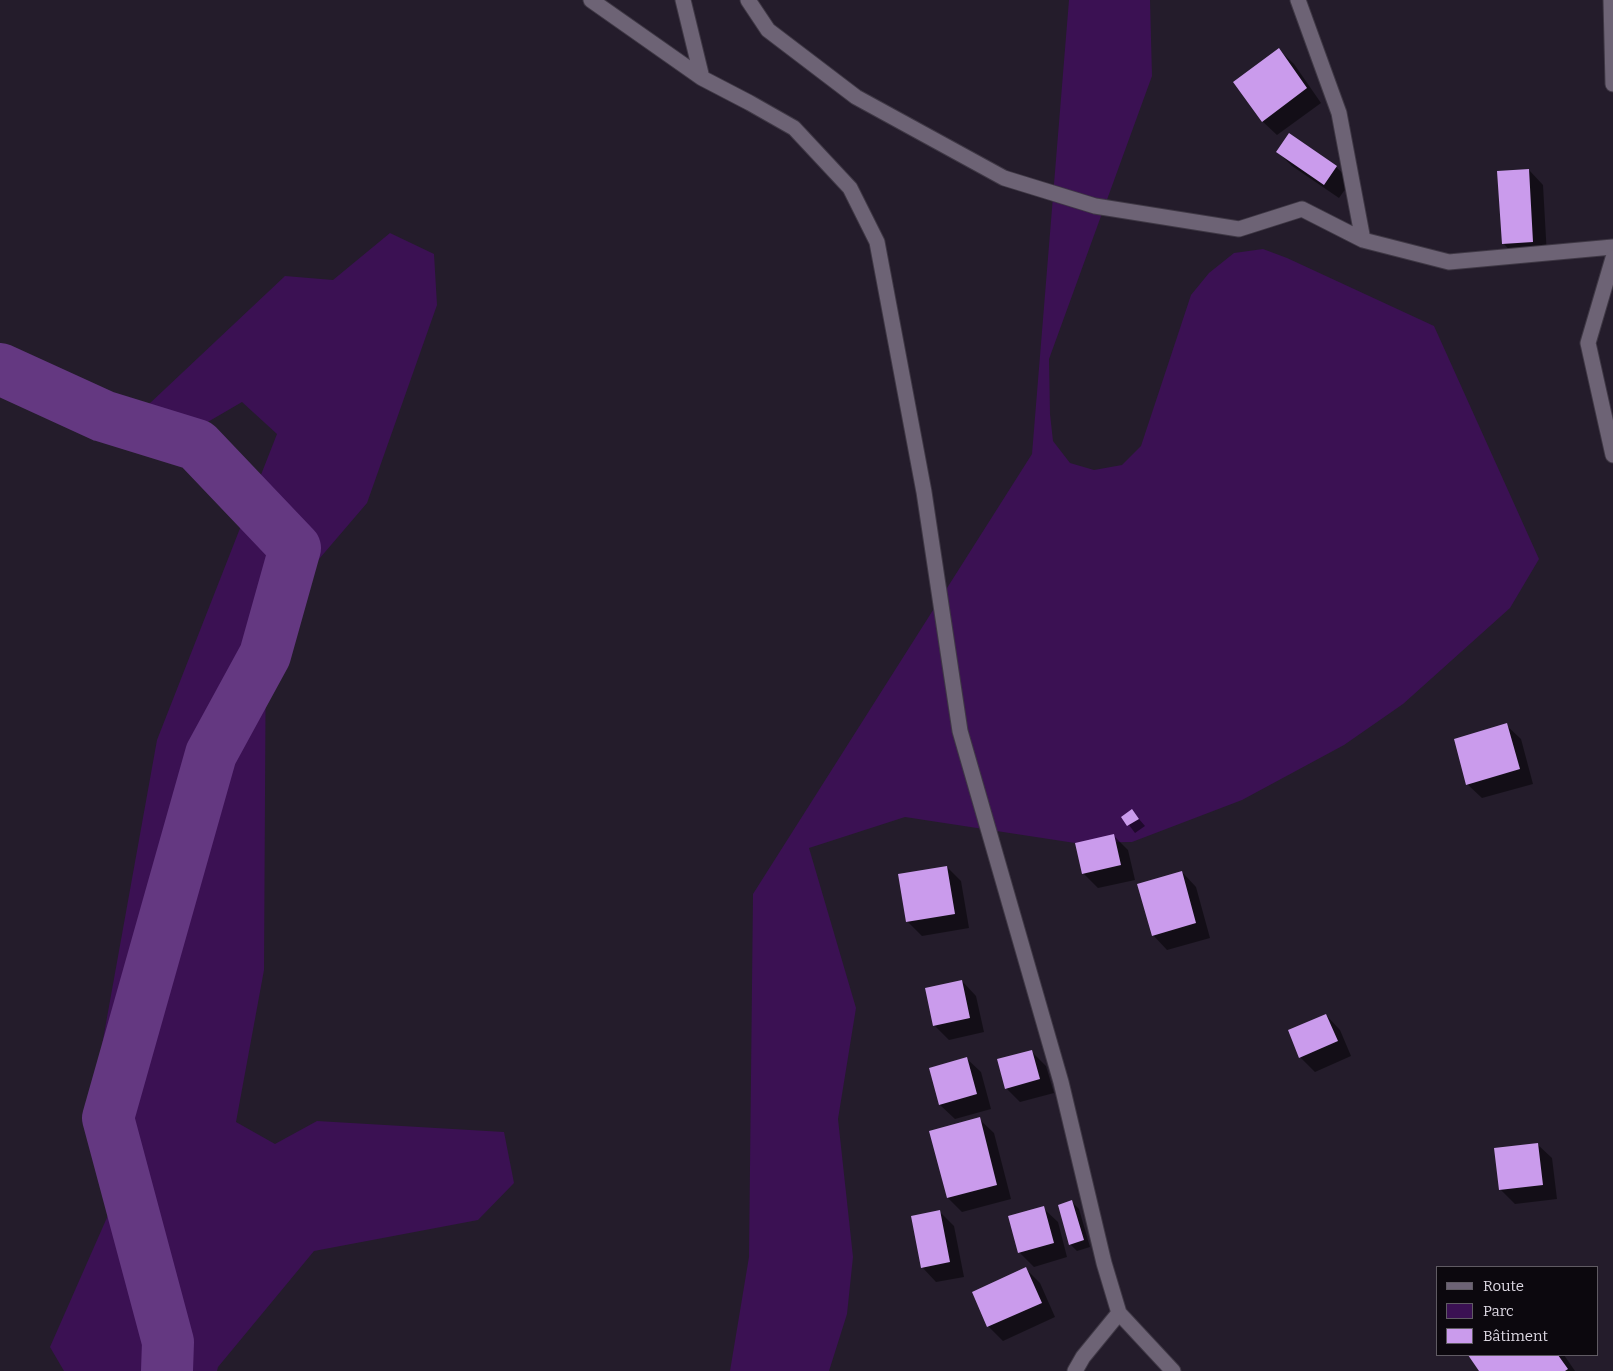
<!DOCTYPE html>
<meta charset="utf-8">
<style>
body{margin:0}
#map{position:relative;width:1613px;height:1371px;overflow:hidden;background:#241c2b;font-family:Bitter,serif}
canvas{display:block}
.legend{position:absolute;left:1436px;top:1266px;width:162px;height:90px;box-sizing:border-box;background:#0c080e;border:1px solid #605b63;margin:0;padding:6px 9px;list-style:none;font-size:15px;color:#ddd8e2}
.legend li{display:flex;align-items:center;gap:10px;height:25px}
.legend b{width:25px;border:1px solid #605b63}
</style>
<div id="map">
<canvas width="1613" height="1371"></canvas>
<ul class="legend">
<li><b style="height:6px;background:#6d6375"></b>Route</li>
<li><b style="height:14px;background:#3b1153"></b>Parc</li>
<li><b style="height:14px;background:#ca9bec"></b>Bâtiment</li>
</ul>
</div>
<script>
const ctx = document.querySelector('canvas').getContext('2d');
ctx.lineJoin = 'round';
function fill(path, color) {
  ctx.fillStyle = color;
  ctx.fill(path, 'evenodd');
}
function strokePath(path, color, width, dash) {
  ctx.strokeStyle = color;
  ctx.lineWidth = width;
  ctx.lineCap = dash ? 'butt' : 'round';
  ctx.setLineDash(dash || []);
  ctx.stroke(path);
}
const green = new Path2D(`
 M1069,0H1150L1152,76L1049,359L1050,414L1053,441L1070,463L1094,470L1122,465L1141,446L1191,295L1209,273L1234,253L1263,249L1287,258L1434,326L1539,559L1510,608L1403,704L1344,745L1242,800L1132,842L1075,843L905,817L809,848L856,1008L838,1119L853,1257L847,1314L829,1371H730L749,1257L753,894L1032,454Z
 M390,233L434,254L437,305L367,503L266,621L264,970L236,1122L275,1144L317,1121L504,1132L514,1183L478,1220L314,1251L218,1367L217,1371H64L50,1347L109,1213L97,1073L157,740L277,434L242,402L194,430L148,405L285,276L333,280Z`);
const shadow = new Path2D(`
 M1279,50L1294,64L1321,103L1277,135L1262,121Z
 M1277,151L1336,167L1351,181L1339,198L1292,166Z
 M1529,170L1543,185L1547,256L1517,258L1503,243Z
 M1506,725L1521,739L1533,784L1482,798L1467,784Z
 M1132,811L1145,826L1135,833L1123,817Z
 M1114,836L1128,850L1135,880L1098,888L1083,873Z
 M947,867L961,881L969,928L922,936L907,921Z
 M1182,872L1196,887L1210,938L1167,950L1153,935Z
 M962,981L976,996L984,1032L949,1040L934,1025Z
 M1326,1015L1340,1030L1351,1056L1315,1072L1300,1057Z
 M1031,1051L1046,1066L1054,1093L1020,1102L1006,1088Z
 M966,1058L981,1072L991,1109L955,1119L940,1105L930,1068Z
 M979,1119L994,1133L1011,1199L962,1212L948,1198Z
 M1537,1144L1552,1158L1557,1199L1515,1204L1500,1189Z
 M1072,1202L1079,1209L1090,1247L1077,1251L1070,1244Z
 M1043,1208L1058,1222L1067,1257L1034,1267L1019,1252Z
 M940,1212L954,1226L964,1277L936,1282L922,1267Z
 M1026,1269L1040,1283L1055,1317L1003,1341L988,1326L973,1292Z
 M1470,1355H1564L1575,1371H1480Z`);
const river = new Path2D(`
 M0,369L103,416L197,445L295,548L265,655L211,754L108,1118L168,1342L167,1371`);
const building = new Path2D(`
 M1279,48L1307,88L1262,122L1233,82Z
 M1289,133L1337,166L1324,185L1276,152Z
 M1529,169L1533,242L1502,244L1497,171Z
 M1507,723L1520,769L1466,785L1454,739Z
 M1132,809L1139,819L1127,826L1121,817Z
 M1114,834L1121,865L1082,874L1075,843Z
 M947,866L955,914L906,922L898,874Z
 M1182,871L1196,923L1152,936L1137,884Z
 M962,980L970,1018L933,1026L925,988Z
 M1326,1014L1338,1041L1299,1058L1288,1030Z
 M1032,1050L1040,1079L1005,1089L997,1059Z
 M967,1057L977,1094L939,1105L929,1068Z
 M980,1117L997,1185L947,1198L929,1131Z
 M1538,1143L1543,1185L1499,1190L1494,1148Z
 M1072,1200L1084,1240L1069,1245L1058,1205Z
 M1044,1206L1054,1243L1018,1253L1008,1216Z
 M940,1210L950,1262L921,1268L911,1216Z
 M1026,1267L1042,1303L987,1327L972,1292Z
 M1468,1355H1558L1568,1369L1565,1371H1479Z`);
const minor = new Path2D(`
 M591,0L702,78L750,103L794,128L850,188L877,242L924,492L960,731L1061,1082L1104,1263L1119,1313L1173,1371
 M683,0L702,78
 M748,0L768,30L856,97L1004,178L1095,206L1239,229L1302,209L1363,240L1449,262L1613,247
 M1298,0L1339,113L1363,240
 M1075,1371L1083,1357L1119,1313`);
const tertiary = new Path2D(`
 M1611,0L1613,84
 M1613,258L1588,343L1613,455`);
fill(green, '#3b1153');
fill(shadow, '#0007');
strokePath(river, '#643881', 52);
fill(building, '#ca9bec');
strokePath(minor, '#3f3845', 17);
strokePath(tertiary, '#3f3845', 17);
strokePath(minor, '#6d6375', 15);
strokePath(tertiary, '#6d6375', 15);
</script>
